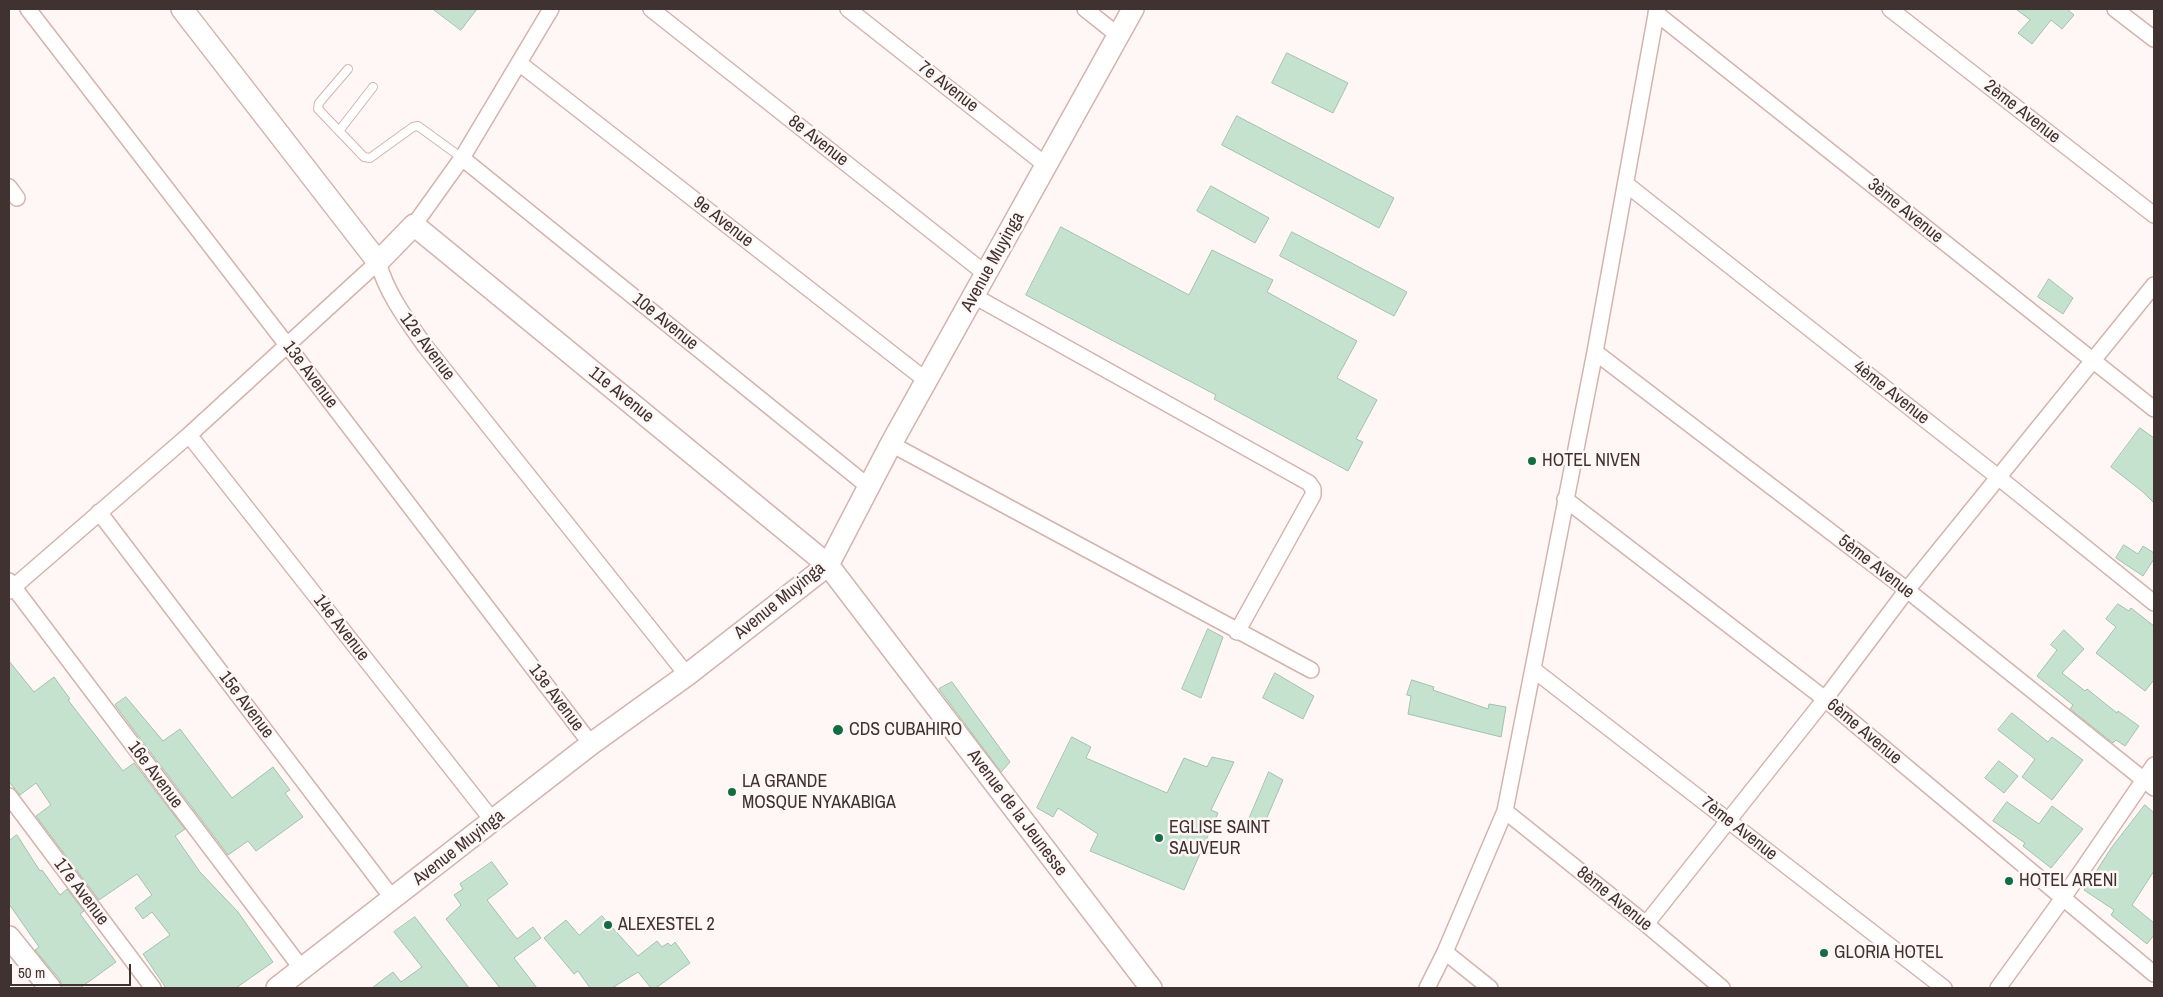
<!DOCTYPE html>
<meta charset="utf-8">
<style>
body{margin:0}
#map{position:relative;width:2163px;height:997px;overflow:hidden;background:#fef7f6;font-family:"Archivo Narrow",sans-serif}
canvas{display:block}
.frame{position:absolute;inset:0;border:10px solid #403230;pointer-events:none}
.scale{position:absolute;left:10px;top:964px;width:121px;height:22px;box-sizing:border-box;border:2px solid #403230;border-top:0;padding-left:6px;font-size:15px;line-height:18px;white-space:nowrap;color:#403230;-webkit-text-stroke:4px #fef7f6;paint-order:stroke}
</style>
<div id="map">
<canvas width="2163" height="997"></canvas>
<div class="frame"></div>
<div class="scale">50 m</div>
</div>
<script>
const ctx = document.querySelector('canvas').getContext('2d');
ctx.lineJoin = 'round';
function fill(path, color) {
  ctx.fillStyle = color;
  ctx.fill(path, 'evenodd');
}
function strokePath(path, color, width, dash) {
  ctx.strokeStyle = color;
  ctx.lineWidth = width;
  ctx.lineCap = dash ? 'butt' : 'round';
  ctx.setLineDash(dash || []);
  ctx.stroke(path);
}
function label(font, color, halo, rows, align = 'center') {
  ctx.font = font + ' "Archivo Narrow",sans-serif';
  ctx.lineWidth = 5;
  ctx.setLineDash([]);
  ctx.textBaseline = 'middle';
  ctx.strokeStyle = halo;
  ctx.fillStyle = color;
  for (const [text, x, y, turn = 0] of rows) {
    ctx.save();
    ctx.translate(x, y);
    ctx.rotate((+turn || 0) * Math.PI / 180);
    ctx.textAlign = isNaN(turn) ? turn : align;
    if (halo) ctx.strokeText(text, 0, 0);
    ctx.fillText(text, 0, 0);
    ctx.restore();
  }
}
const building = new Path2D(`
 M433,9H477L461,30Z
 M2016,9H2067L2074,15L2062,29L2051,20L2032,44L2018,33L2030,20Z
 M1287,53L1348,83L1333,113L1272,83Z
 M1237,116L1394,198L1379,228L1222,145Z
 M1211,186L1269,218L1255,243L1197,211Z
 M1061,227L1189,295L1212,250L1273,280L1267,292L1357,341L1337,378L1377,400L1356,439L1363,442L1348,471L1214,399L1216,395L1026,295Z
 M1292,232L1407,292L1394,316L1280,256Z
 M2049,279L2073,298L2063,314L2038,297Z
 M2140,428L2154,438V503L2143,492L2111,467Z
 M2124,545L2138,554L2143,546L2154,553V559L2143,576L2116,558Z
 M2118,604L2129,611L2131,608L2154,626V680L2145,691L2096,653L2116,627L2106,619Z
 M1208,629L1223,637L1201,698L1182,689Z
 M2064,630L2084,649L2062,673L2085,691L2087,689L2117,713L2118,711L2139,726L2125,746L2116,740L2113,743L2070,709L2073,705L2037,676L2057,650L2051,645Z
 M9,661L34,692L54,677L70,699L68,700L123,771L134,763L185,829L175,836L200,872L238,912L273,962L236,988H166L143,954L170,935L152,912L143,919L135,908L152,895L137,874L99,900L36,816L51,805L36,783L20,795L9,782Z
 M1275,673L1314,696L1303,719L1263,698Z
 M1412,680L1434,687L1433,690L1488,709L1489,704L1506,707L1501,737L1408,714L1411,696L1407,695Z
 M952,682L1010,762L1001,772L939,689Z
 M126,697L163,741L180,729L232,798L273,767L290,790L285,793L303,817L256,851L248,841L228,855L115,705Z
 M2012,713L2048,742L2052,737L2083,760L2052,800L2022,777L2035,759L1998,730Z
 M1072,737L1091,747L1086,758L1167,793L1184,758L1207,767L1212,757L1234,762L1211,810L1218,813L1184,890L1090,851L1098,834L1058,808L1053,817L1037,808Z
 M1999,761L2018,776L2004,793L1985,778Z
 M1269,772L1283,780L1262,829L1247,824Z
 M2007,802L2039,824L2052,806L2083,829L2051,868L2023,846L2025,843L1993,821Z
 M2145,805L2154,813V871L2132,905L2154,923V935L2147,944L2111,915L2114,910L2084,890L2112,847Z
 M17,835L40,871L42,870L60,895L67,889L84,911L80,914L116,962L80,988H62L60,980L35,950L39,947L9,904V841Z
 M492,862L508,884L487,900L517,939L533,927L541,938L514,958L537,988H500L446,919L461,905L454,895L463,889L460,884Z
 M602,916L638,956L657,941L662,947L668,943L671,946L675,942L690,963L656,988H651L638,972L612,988H590L578,971L574,974L544,938L566,920L579,935Z
 M415,917L469,988H372L393,972L401,982L422,967L394,932Z`);
const lane = new Path2D(`
 M348,69L319,103L318,109L364,157L370,158L413,127L418,126L462,158
 M339,131L373,87`);
const street = new Path2D(`
 M28,9L287,345L591,744
 M651,9L986,274
 M848,9L1047,166
 M1085,9L1119,36
 M1890,9L2154,215
 M2115,9L2154,39
 M1656,13L2154,409
 M519,63L927,381
 M462,158L869,487
 M1626,184L1998,477L2154,603
 M9,187L17,198
 M414,225L462,158L551,9
 M974,296L1309,483L1313,489V495L1237,632
 M1595,352L1907,590L2154,788
 M189,435L493,821
 M891,444L1311,670
 M1565,499L1825,699L2154,974
 M99,512L393,899
 M9,581L302,969
 M9,591L189,435L378,262C387,294 406,319 425,346L687,675
 M1534,670L1944,988
 M9,796L153,988
 M1505,811L1646,924L1722,988
 M1646,924L1825,699L1907,590L2154,285
 M1445,952L1490,988
 M1427,988L1445,952L1505,811L1595,352L1657,9
 M1998,988L2063,898L2154,765`);
const secondary = new Path2D(`
 M182,9L378,262L414,225L828,565L1151,988
 M9,937L50,988
 M277,988L591,744L687,675L828,565L891,444L1133,9`);
const markers = [
 [1532,461,5,"#126e42"],
 [838,730,6,"#126e42"],
 [732,792,5,"#126e42"],
 [1159,838,5,"#126e42"],
 [2009,881,5,"#126e42"],
 [608,925,5,"#126e42"],
 [1824,953,5,"#126e42"]
];
const streetNames = [
 ["7e Avenue",948,87,38],
 ["2ème Avenue",2022,112,38],
 ["8e Avenue",818,141,38],
 ["3ème Avenue",1905,211,39],
 ["9e Avenue",723,222,38],
 ["Avenue Muyinga",993,262,-61],
 ["10e Avenue",665,322,39],
 ["12e Avenue",427,347,53],
 ["13e Avenue",310,375,53],
 ["4ème Avenue",1891,393,38],
 ["11e Avenue",621,395,39],
 ["5ème Avenue",1876,567,38],
 ["Avenue Muyinga",780,601,-39],
 ["14e Avenue",341,628,52],
 ["13e Avenue",556,698,53],
 ["15e Avenue",246,705,53],
 ["6ème Avenue",1864,732,40],
 ["16e Avenue",155,775,53],
 ["Avenue de la Jeunesse",1017,813,53],
 ["7ème Avenue",1739,829,38],
 ["Avenue Muyinga",459,848,-38],
 ["17e Avenue",81,892,53],
 ["8ème Avenue",1614,899,39]
];
const poiNames = [
 ["HOTEL NIVEN",1542,461],
 ["CDS CUBAHIRO",849,730],
 ["LA GRANDE",742,782],
 ["MOSQUE NYAKABIGA",742,803],
 ["EGLISE SAINT",1169,828],
 ["SAUVEUR",1169,849],
 ["HOTEL ARENI",2019,881],
 ["ALEXESTEL 2",618,925],
 ["GLORIA HOTEL",1834,953]
];
fill(building, '#c5e2ce');
strokePath(building, '#a4c1ae', 1);
strokePath(lane, '#d5b3ad', 10);
strokePath(street, '#d5b3ad', 18);
strokePath(secondary, '#d5b3ad', 24);
strokePath(lane, '#fff', 8);
strokePath(street, '#fff', 15);
strokePath(secondary, '#fff', 21);
for (const [x, y, r, color] of markers) {
  const dot = new Path2D();
  dot.arc(x, y, r, 0, 2 * Math.PI);
  ctx.fillStyle = color;
  ctx.fill(dot);
  strokePath(dot, '#fef7f6', 2);
}
label('18px', '#403230', '#fef7f6', streetNames);
label('18px', '#403230', '#fef7f6', poiNames, 'left');
</script>
